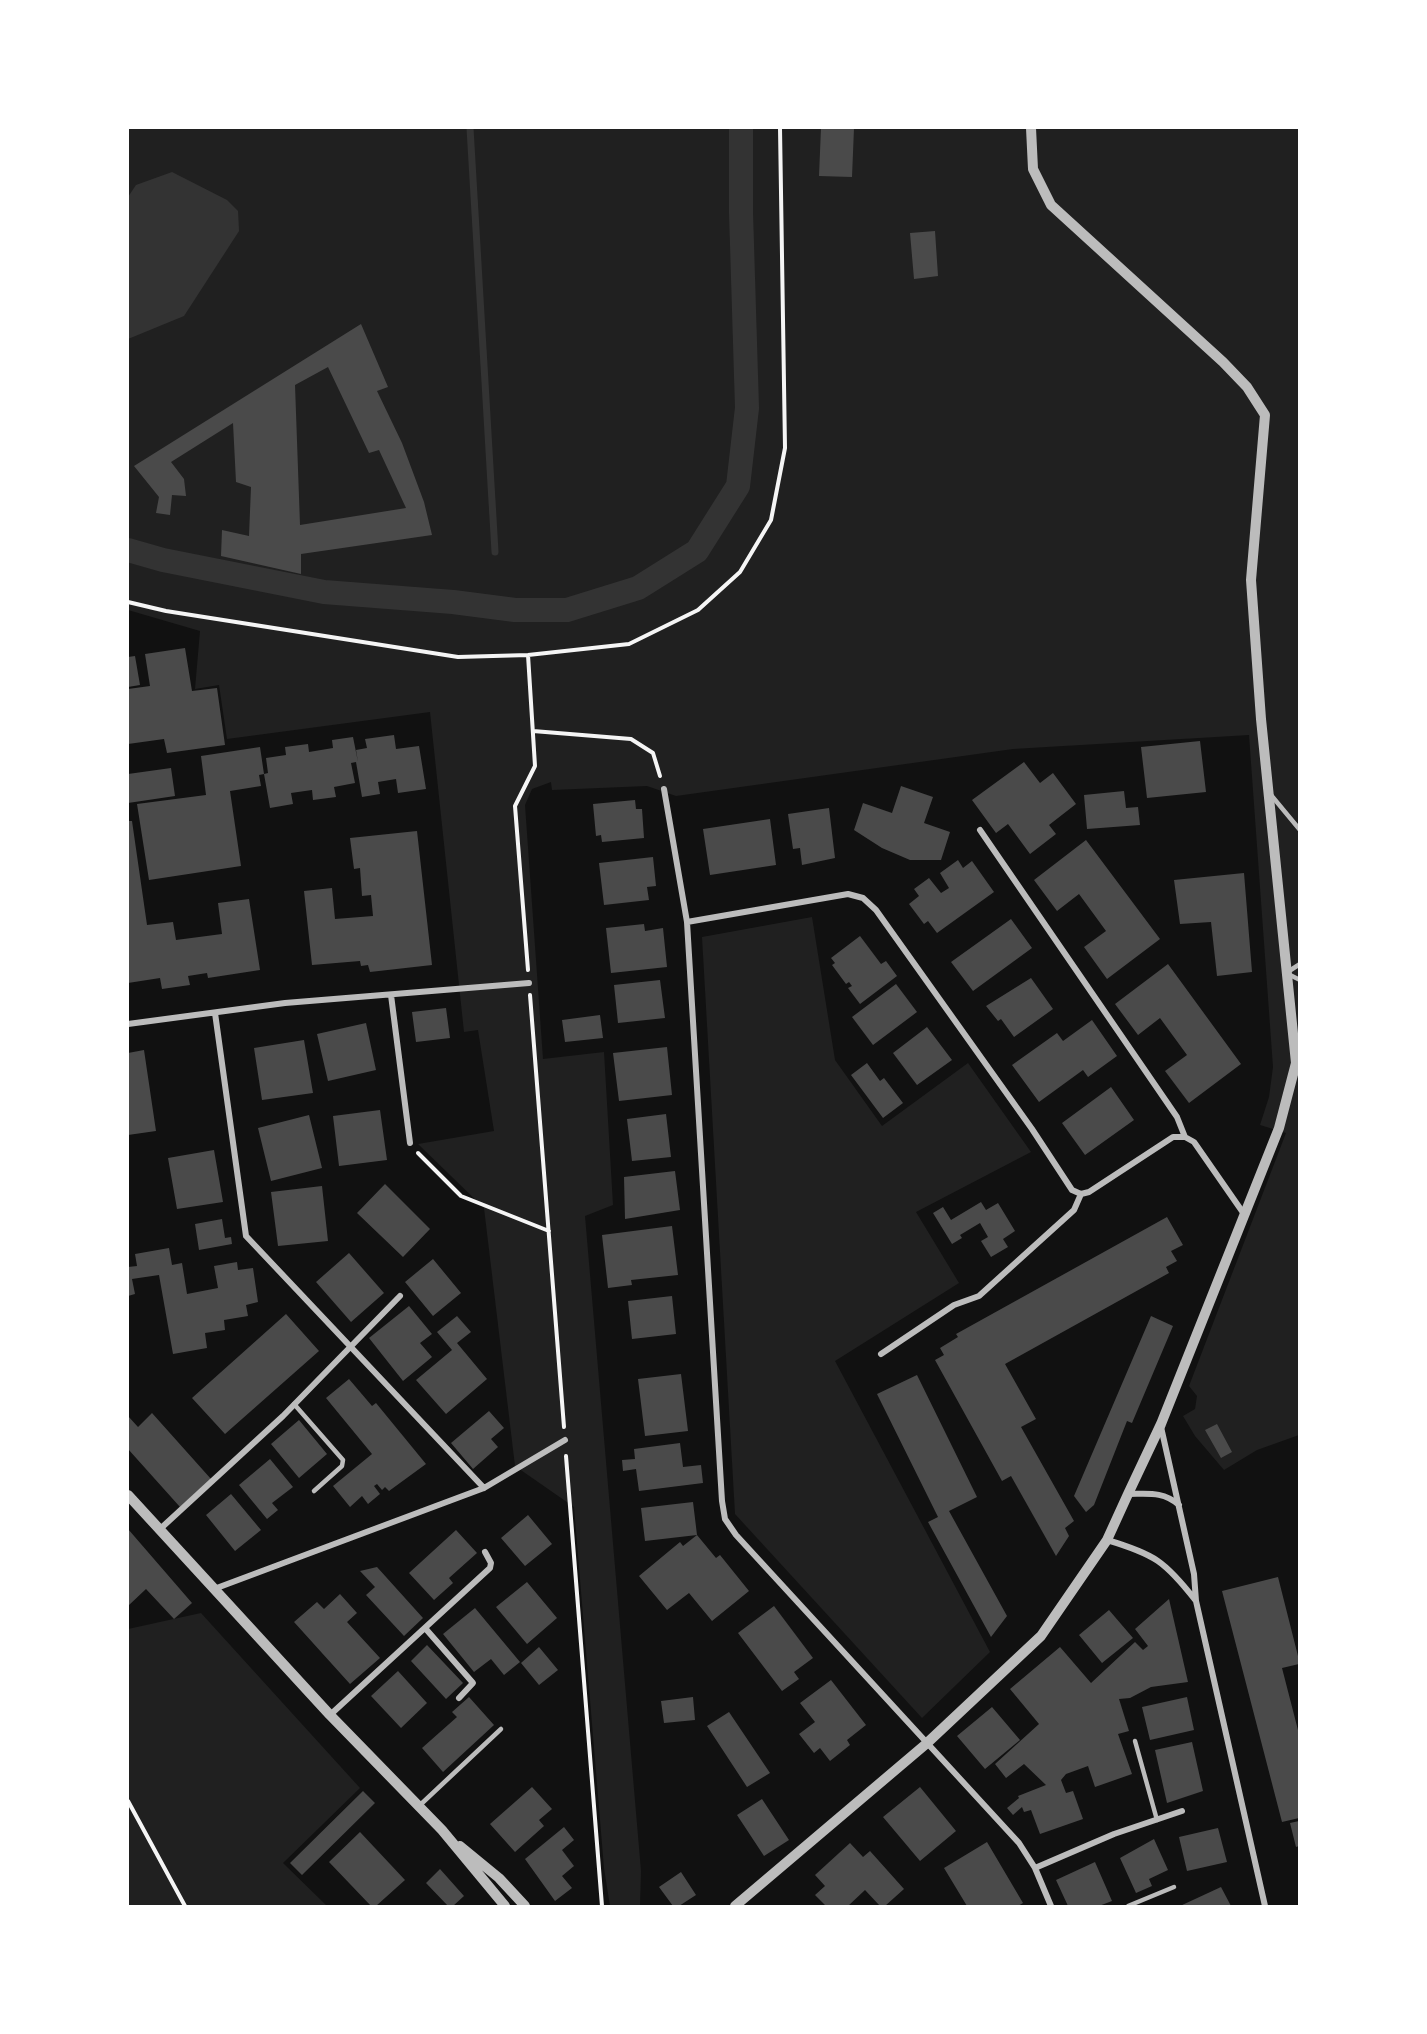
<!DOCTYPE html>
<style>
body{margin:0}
#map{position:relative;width:1427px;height:2034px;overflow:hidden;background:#111;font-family:"Fira Sans",sans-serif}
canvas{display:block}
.frame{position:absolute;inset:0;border:129px solid #fff;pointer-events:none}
</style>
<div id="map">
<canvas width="1427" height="2034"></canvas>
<div class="frame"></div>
</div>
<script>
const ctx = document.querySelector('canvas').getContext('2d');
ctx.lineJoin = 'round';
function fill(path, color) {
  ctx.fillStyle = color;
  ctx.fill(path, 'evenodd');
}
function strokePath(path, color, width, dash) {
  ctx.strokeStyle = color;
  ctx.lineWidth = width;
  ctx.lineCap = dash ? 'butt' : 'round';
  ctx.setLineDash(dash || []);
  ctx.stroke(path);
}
const green = new Path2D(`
 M128,128H1299V1435L1257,1450L1224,1470L1195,1436L1183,1416L1195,1409L1197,1396L1189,1386L1286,1133L1260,1125L1269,1097L1273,1067L1249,735L1013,749L676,796L647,786L552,790L551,782L532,789L525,805L543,1059L604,1052L613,1205L585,1216L641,1871L640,1906H610L604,1868L574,1507L515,1466L484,1208L418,1144L494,1131L478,1030L464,1032L430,712L227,739L219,685L195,689L200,631L128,610Z
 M812,917L835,1060L882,1126L968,1063L1031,1152L916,1212L959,1283L835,1361L990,1652L922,1718L735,1514L702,937Z
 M201,1613L360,1788L283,1863L327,1906H128V1629Z`);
const water = new Path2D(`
 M172,172L227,200L238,211L239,231L184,316L128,339V197L136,185Z`);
const stream = new Path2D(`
 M470,128L495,552`);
const canal = new Path2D(`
 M128,550L163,560L324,592L453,602L515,610H567L638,588L697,551L738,486L747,408L741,212V128`);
const building = new Path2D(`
 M821,128H854L852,177L819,176Z
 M935,231L938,276L914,279L910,233Z
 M361,324L388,387L377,391L402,443L424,502L432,535L301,554V574L221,556L222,530L249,536L251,487L236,482L233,423L171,462L184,479L186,496L172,495L170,515L156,513L159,497L134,466ZM328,367L369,453L379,450L406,508L300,525L295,385Z
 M185,648L192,691L217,688L225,745L167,753L164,739L128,744V689L150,686L145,654Z
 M135,656L140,685L128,687V657Z
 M394,735L396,749L419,746L426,789L398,793L396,779L378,782L380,794L362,797L356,762L351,763L355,783L334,787L336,797L313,800L312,790L291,793L293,804L270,808L264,774L268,773L266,758L286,755L285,747L308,744L309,752L333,748L332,740L353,737L358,762L356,750L367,748L365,739Z
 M1200,741L1206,792L1147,798L1141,747Z
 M260,747L264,774L259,775L261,786L230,791L241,866L149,880L137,804L206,795L201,756Z
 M1024,762L1040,783L1053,773L1076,804L1049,825L1056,834L1030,854L1008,824L996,833L972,800Z
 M171,768L175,796L128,803V774Z
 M901,786L933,797L924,823L950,832L941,860H910L882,848L854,830L863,803L892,813Z
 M1124,791L1126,808L1138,807L1140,825L1087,829L1084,795Z
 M635,800L636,809H642L644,838L602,842L601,835L596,836L593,804Z
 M829,808L835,858L802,865L800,848L793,849L788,814Z
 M770,819L776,865L710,875L703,829Z
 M128,821H132L147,925L173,922L176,940L222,934L218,903L249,899L260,970L208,978L207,973L188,976L190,985L162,989L160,978L128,983Z
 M417,831L432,965L370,972L368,965L361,966L360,961L312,965L304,891L332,888L335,919L373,916L371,895L362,896L360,868L354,869L350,838Z
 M1086,840L1160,939L1107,979L1084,947L1106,931L1079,894L1057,911L1034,880Z
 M653,857L656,886L647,887L649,900L604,905L599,863Z
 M958,860L963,868L972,861L994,892L937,933L928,921L924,924L909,904L919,896L914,889L929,878L941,893L949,888L940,873Z
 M1244,873L1252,972L1217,976L1211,922L1180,924L1174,880Z
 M1011,919L1032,948L973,991L951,962Z
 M644,924L645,931L663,928L667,967L611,973L606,928Z
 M860,936L881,964L886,961L897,976L860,1004L848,988L852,986L849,982L846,984L832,965L835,963L831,958Z
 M1168,964L1241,1064L1189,1103L1165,1071L1187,1055L1160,1018L1138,1035L1115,1004Z
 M1031,978L1053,1009L1014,1037L1001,1019L998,1021L986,1006Z
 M660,980L665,1018L618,1023L614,985Z
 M896,984L917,1012L873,1045L852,1017Z
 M446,1008L450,1038L416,1042L412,1012Z
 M600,1015L603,1038L565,1042L562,1020Z
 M1092,1020L1117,1056L1088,1077L1083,1070L1039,1102L1012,1065L1057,1033L1063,1041Z
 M366,1023L376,1070L328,1081L317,1034Z
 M927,1027L952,1060L917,1085L893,1053Z
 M304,1040L313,1093L262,1100L254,1048Z
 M667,1047L672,1095L619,1101L613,1053Z
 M144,1050L156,1131L128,1135V1053Z
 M867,1063L880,1081L884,1078L903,1103L883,1118L851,1075Z
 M1111,1087L1134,1120L1085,1155L1062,1123Z
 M380,1110L387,1160L339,1166L333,1116Z
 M666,1114L671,1157L632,1161L627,1119Z
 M309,1115L322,1168L271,1181L258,1128Z
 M214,1150L223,1202L177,1209L168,1158Z
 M675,1171L680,1210L625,1219L624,1177Z
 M385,1184L430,1229L403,1257L357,1213Z
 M322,1186L328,1241L278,1246L271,1192Z
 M981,1202L986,1210L998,1203L1015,1231L1003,1239L1008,1247L991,1257L981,1241L988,1237L980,1223L960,1235L962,1238L952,1244L933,1213L943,1207L951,1220Z
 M1167,1217L1183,1245L1171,1251L1177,1261L1166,1267L1169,1273L1005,1364L1036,1419L1021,1427L1074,1521L1065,1528L1069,1536L1056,1556L1011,1476L1002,1481L935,1360L944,1355L940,1348L958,1337L956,1334Z
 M222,1219L225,1238L231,1237L232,1244L199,1250L195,1224Z
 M672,1226L678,1275L631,1280L632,1285L608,1288L602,1235Z
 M169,1248L172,1265L182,1263L187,1294L218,1288L214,1266L237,1262L238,1270L253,1268L258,1302L246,1305L248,1316L224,1320L225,1330L205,1333L207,1348L173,1354L159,1275L132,1279L135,1294L128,1296V1267L137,1266L135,1254Z
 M349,1253L384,1293L351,1322L316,1282Z
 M433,1259L461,1293L433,1316L405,1282Z
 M672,1296L676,1334L632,1339L628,1301Z
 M409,1306L432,1334L420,1343L432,1357L403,1381L369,1338Z
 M286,1314L319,1351L225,1434L192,1398Z
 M457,1316L471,1332L457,1343L487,1379L446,1414L416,1380L452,1350L437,1332Z
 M1151,1316L1173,1326L1132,1423L1127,1421L1094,1505L1086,1512L1074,1496Z
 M681,1374L688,1431L645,1436L638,1379Z
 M917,1375L977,1497L949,1511L1007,1616L991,1637L928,1522L938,1517L877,1394Z
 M349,1379L372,1406L376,1403L426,1464L389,1491L385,1487L382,1490L377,1484L374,1486L380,1494L368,1504L362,1496L350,1507L333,1486L372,1454L326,1398Z
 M489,1411L504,1428L491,1439L498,1447L473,1469L451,1443Z
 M152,1413L211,1479L180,1507L128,1449V1416L138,1427Z
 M299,1420L327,1454L299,1478L271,1444Z
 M1217,1424L1232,1452L1221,1458L1205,1430Z
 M680,1443L683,1467L701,1465L703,1483L639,1491L636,1469L623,1471L622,1460L635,1459L634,1449Z
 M270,1459L293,1487L272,1503L278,1510L267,1519L239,1485Z
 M231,1494L261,1530L235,1551L206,1515Z
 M693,1502L697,1535L716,1558L720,1555L749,1591L712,1621L689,1593L667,1610L639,1576L680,1542L683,1546L697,1535L645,1541L641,1508Z
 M528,1515L552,1544L525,1566L501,1538Z
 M128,1529L192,1603L174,1619L146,1589L128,1606Z
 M456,1530L477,1553L449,1578L453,1583L434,1600L409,1573Z
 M377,1567L423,1618L404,1636L366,1595L375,1587L360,1571Z
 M1278,1577L1299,1660V1664L1282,1668L1299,1734V1818L1282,1822L1222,1591Z
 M527,1582L557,1618L527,1644L496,1607Z
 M340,1594L357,1613L347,1622L380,1658L350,1684L294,1622L317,1602L324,1609Z
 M1169,1599L1188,1682L1151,1687L1130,1698L1119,1699L1129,1731L1118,1734L1132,1774L1095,1787L1088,1766L1066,1774L1061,1780L1066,1793L1073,1791L1083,1819L1040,1834L1031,1810L1024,1812L1022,1807L1013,1815L1007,1808L1019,1798L1018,1796L1046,1785L1024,1764L1006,1778L995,1764L1039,1724L1010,1689L1060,1647L1091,1683L1135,1642L1143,1650L1148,1646L1135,1629Z
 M774,1606L813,1658L794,1672L799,1679L782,1691L738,1633Z
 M475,1608L520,1662L504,1675L491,1659L474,1672L443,1634Z
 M1109,1610L1133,1638L1102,1663L1079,1635Z
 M427,1645L463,1683L446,1699L411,1661Z
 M539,1647L558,1670L539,1685L521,1663Z
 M398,1671L427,1703L401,1728L371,1696Z
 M831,1680L866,1725L847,1740L850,1745L830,1761L820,1748L814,1753L799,1734L815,1722L800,1703Z
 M469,1697L494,1725L443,1772L422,1748L457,1717L452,1712Z
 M693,1697L695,1720L664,1723L661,1701Z
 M1187,1697L1194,1730L1150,1740L1142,1707Z
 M992,1707L1020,1740L985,1769L957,1736Z
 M729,1712L770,1773L747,1787L707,1726Z
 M1192,1742L1203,1791L1167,1803L1155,1750Z
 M532,1787L552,1809L539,1820L544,1826L515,1852L490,1824Z
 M920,1787L956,1831L920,1861L883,1817Z
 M363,1791L375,1803L302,1875L290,1863Z
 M762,1799L789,1840L764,1856L737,1815Z
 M1299,1821V1846L1296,1847L1290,1823Z
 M564,1827L574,1840L562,1850L574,1866L562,1876L572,1888L555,1901L525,1859Z
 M1218,1828L1227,1862L1187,1871L1179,1837Z
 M360,1832L405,1880L376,1906H371L329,1862Z
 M1154,1839L1168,1870L1149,1879L1152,1886L1136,1893L1120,1858Z
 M987,1842L1023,1903L1018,1906H967L944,1868Z
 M850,1843L863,1857L870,1851L904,1889L885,1906H880L865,1890L848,1906H826L815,1895L825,1886L815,1875Z
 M1095,1862L1112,1901L1099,1906H1068L1056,1880Z
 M440,1869L464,1896L453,1906H448L426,1883Z
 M681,1872L696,1895L679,1906H673L659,1887Z
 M1221,1887L1231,1906H1180Z`);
const path = new Path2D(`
 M128,602L166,611L458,657L528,655L629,644L698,610L740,572L771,520L785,448L780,128
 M533,731L631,739L653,753L660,776
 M528,970L515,806L535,766L528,655
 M530,995L564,1427
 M418,1153L461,1196L549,1231
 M566,1456L602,1906
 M128,1801L185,1906`);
const service = new Path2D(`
 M1271,795L1300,830
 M1300,964L1286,973L1300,980
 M294,1404L343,1460L342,1466L314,1491
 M1135,1741L1157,1820
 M419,1806L501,1729
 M1128,1906L1174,1887`);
const minor = new Path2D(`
 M664,789L687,922
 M980,830L1177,1117L1185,1137L1194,1142L1244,1214
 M391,995L410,1143
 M215,1013L246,1236L484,1488
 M128,1024L285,1003L529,983
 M881,1354L954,1305L979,1296L1074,1210L1081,1194L1089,1192L1173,1137H1185
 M1161,1427L1194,1574L1196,1601L1265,1906
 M1128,1494C1148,1494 1163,1491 1179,1505
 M159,1530L283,1416L400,1296
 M1107,1540C1154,1554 1165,1561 1196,1601
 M214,1589L484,1488L565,1440
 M425,1628L473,1683L459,1698
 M330,1715L490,1568L491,1563L485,1552
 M1035,1868L1114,1834L1182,1811
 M1051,1906L1035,1868L1019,1843L736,1535L725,1519L722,1501L687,922L848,894L863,898L876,910L1032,1129L1072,1190L1081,1194`);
const tertiary = new Path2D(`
 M128,1495L330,1715L442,1830L505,1906
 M460,1846L499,1878L525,1906
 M735,1906L926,1744L1041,1636L1107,1540L1128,1494L1161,1424L1279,1128L1296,1063L1261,719L1251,580L1265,415L1247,387L1223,362L1051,205L1033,169L1031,128`);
fill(green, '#202020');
fill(water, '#333');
strokePath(stream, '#333', 7);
strokePath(canal, '#333', 24);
fill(building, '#4a4a4a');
strokePath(path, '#f5f5f5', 4);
strokePath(service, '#bcbcbc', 4.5);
strokePath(minor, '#bcbcbc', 6);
strokePath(tertiary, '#bcbcbc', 10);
</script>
